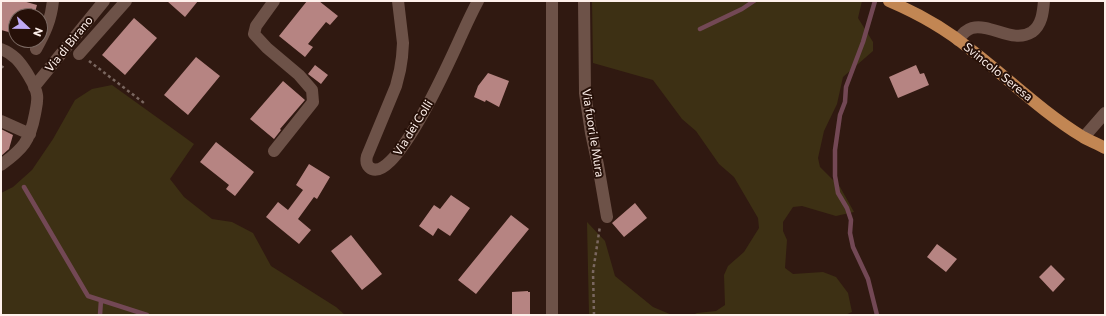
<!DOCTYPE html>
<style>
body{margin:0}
#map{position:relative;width:1106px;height:316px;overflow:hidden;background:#301911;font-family:Commissioner,sans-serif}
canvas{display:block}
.frame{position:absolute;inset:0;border:2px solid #fef0eb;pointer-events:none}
.north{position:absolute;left:8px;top:8px;width:40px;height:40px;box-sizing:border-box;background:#261008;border:1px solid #7c6a63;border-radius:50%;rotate:112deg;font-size:11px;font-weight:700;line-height:16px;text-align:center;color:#fef0eb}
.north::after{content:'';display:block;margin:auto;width:14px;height:18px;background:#bfa9f4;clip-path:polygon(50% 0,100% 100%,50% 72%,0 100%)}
</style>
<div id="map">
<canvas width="1106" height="316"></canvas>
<div class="frame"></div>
<div class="north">N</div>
</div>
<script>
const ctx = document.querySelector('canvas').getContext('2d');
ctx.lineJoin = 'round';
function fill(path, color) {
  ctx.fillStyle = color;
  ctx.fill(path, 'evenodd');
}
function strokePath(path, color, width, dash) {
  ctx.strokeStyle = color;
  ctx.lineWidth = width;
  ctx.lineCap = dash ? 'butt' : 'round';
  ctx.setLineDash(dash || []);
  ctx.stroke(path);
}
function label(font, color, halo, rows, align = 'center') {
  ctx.font = font + ' Commissioner,sans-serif';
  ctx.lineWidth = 4;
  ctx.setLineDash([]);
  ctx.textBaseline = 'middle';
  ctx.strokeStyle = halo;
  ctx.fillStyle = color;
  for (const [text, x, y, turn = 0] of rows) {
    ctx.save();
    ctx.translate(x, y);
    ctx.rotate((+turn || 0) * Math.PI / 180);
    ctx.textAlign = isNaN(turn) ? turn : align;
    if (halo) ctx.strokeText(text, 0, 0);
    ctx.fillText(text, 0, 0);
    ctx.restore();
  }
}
const green = new Path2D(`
 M592,1H862L858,18L873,42V51L843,77L837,104L824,131L818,158L820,167L840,187L854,212L836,216L802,206L793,207L783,222V231L787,240L785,268L793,274L823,272L836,277L848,293L852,312L845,315H693L697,313L716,311L725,305L724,275L728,266L744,252L759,228L758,218L734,177L719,164L696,131L682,119L653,80L593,63Z
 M112,85L194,144L170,179L184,197L212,219L232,222L253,233L271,266L336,307L345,315H1V193L13,187L32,170L53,139L75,100L92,89Z
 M587,222L605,241L615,276L653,307L672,315H589Z`);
const stream = new Path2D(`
 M875,1L863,42L846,87L845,102L840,115L835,150V176L838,193L847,208L851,220L850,233L853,247L868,279L877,315
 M700,29L742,9L754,1
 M24,187L88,296L147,315
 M100,315L101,300`);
const building = new Path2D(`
 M1,1H23L37,5L34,16H16V34L1,30Z
 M167,1H198L185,17Z
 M307,1H319L338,16L330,25L326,22L308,44L313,47L305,57L279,36Z
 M134,18L157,38L125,75L102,55Z
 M196,57L220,76L188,115L164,95Z
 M315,65L328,75L321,84L308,74Z
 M916,65L920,74L924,73L929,85L898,98L889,77Z
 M488,73L509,81L499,107L486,100L485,102L474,97L478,86Z
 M283,81L305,100L280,129L281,130L274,139L250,119Z
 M1,129L13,135L9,149L1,156Z
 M216,142L254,172L235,196L226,189L229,185L200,162Z
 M309,164L330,177L317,199L314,197L298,219L311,230L299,244L266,217L278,202L288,210L303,190L296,185Z
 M451,195L470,208L450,236L438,228L433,236L419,226L434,205L440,209Z
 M635,203L647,218L624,237L612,223Z
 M511,215L529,229L476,294L458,280Z
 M351,235L382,274L362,290L331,251Z
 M937,244L957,259L946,272L927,257Z
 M1051,265L1065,279L1053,292L1039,277Z
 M528,291V292H530V314H512V292Z`);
const path = new Path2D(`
 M89,61L144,103
 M1,66L6,69
 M594,315L593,272L600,226`);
const minor = new Path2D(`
 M274,1L256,26L254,34L267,48L299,75L312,90L313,102L274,151
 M398,1L403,43L402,57L400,70L396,86L367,156C366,160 366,164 369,167C394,190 454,51 462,34C467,23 472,12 478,1
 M584,1L585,93L591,133L598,165L607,217
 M958,40C962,35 965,30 972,28C991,23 1013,44 1032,32C1042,25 1043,12 1044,1
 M1,49C14,54 20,62 27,73C31,80 36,87 37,95C38,101 36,108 35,114C30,141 23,149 1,165
 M36,49C45,33 51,20 53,1
 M79,54L126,1
 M34,87L104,1
 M1,121L30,134
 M1084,137L1105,113
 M552,315V1`);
const major = new Path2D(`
 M889,1C917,13 946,29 970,49C1008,78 1042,112 1083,137C1090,141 1098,144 1105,148`);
const streetNames = [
 ["Via di Birano",69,44,-51],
 ["Svincolo Seresa",998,72,39],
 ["Via dei Colli",413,128,-58],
 ["Via fuori le Mura",593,133,81]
];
fill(green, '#3d3014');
strokePath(stream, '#734855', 4.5);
fill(building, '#b68482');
strokePath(path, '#7a6760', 2.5, [3, 3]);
strokePath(minor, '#6d5248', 12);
strokePath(major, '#c28653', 12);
label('12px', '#fef0eb', '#261008', streetNames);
</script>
